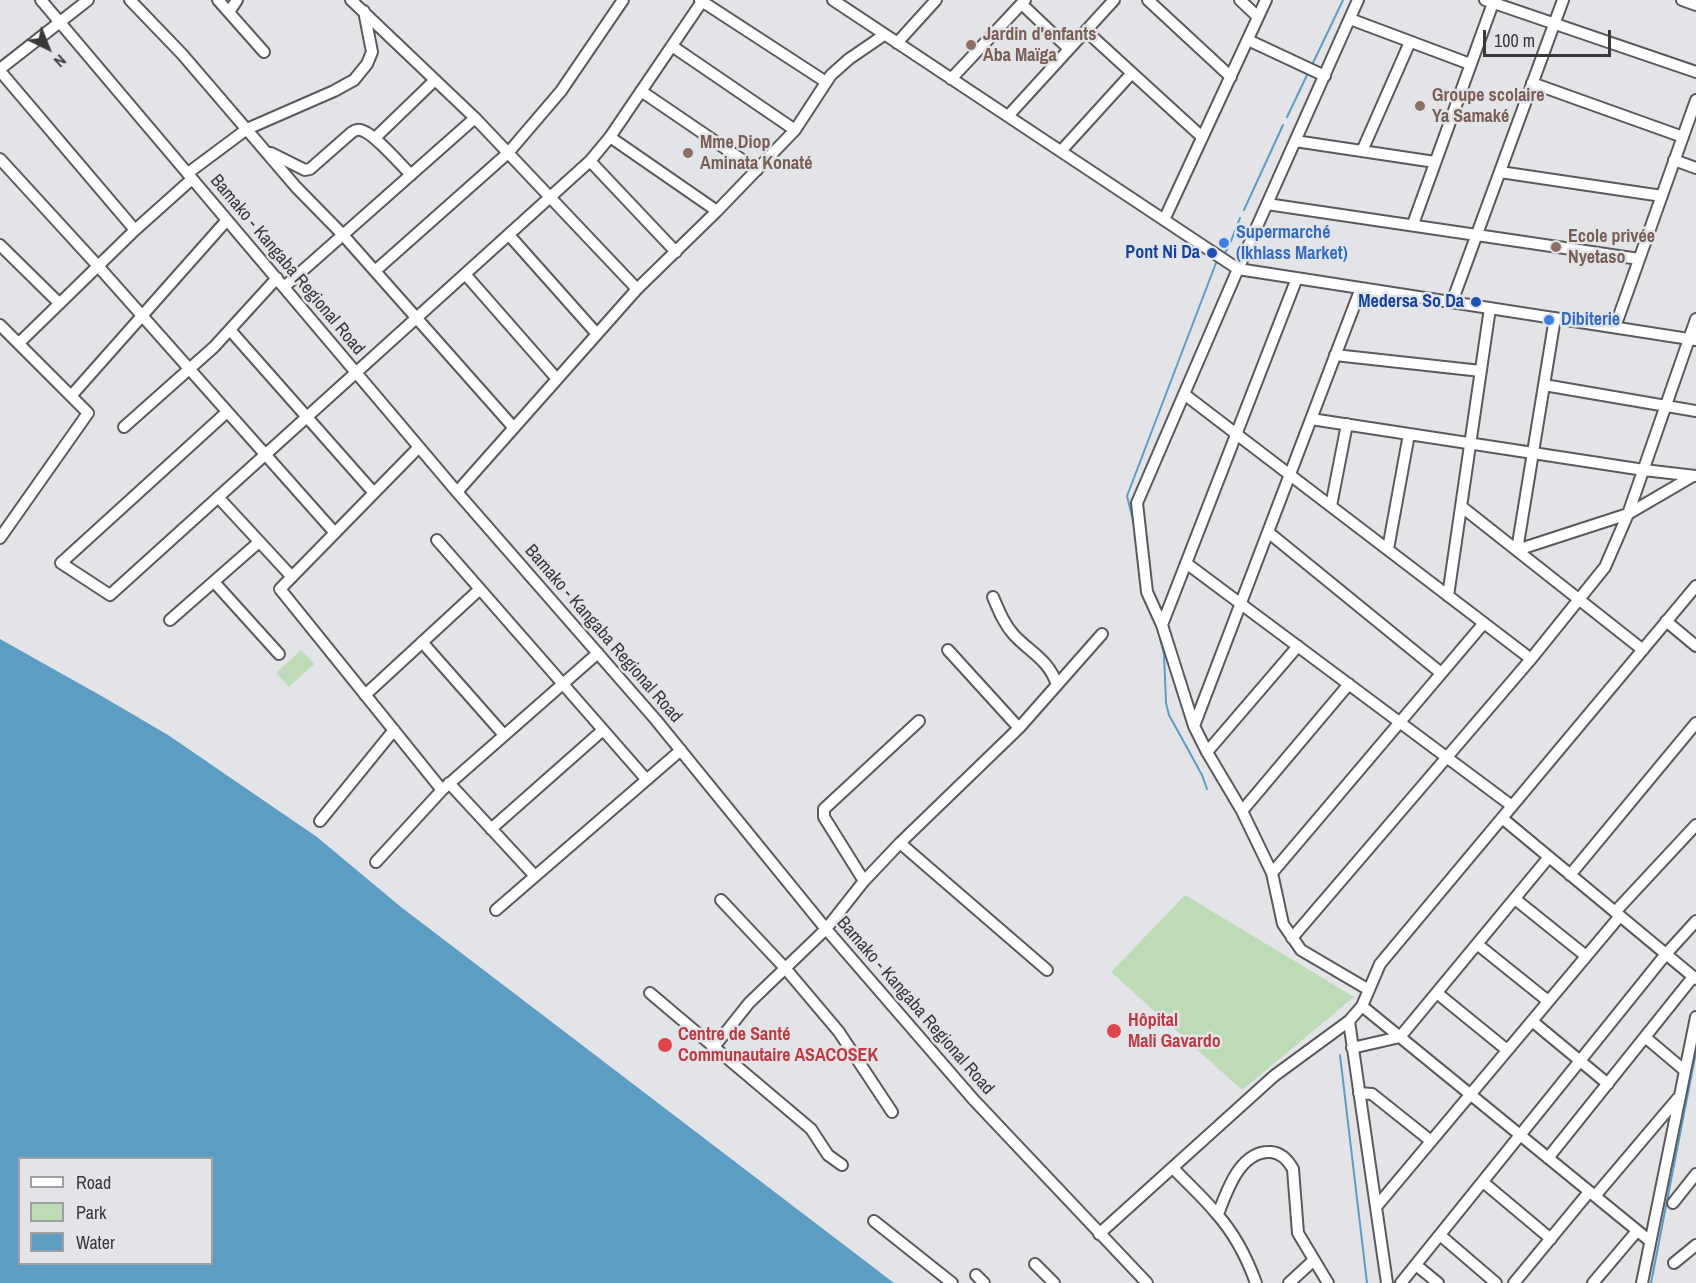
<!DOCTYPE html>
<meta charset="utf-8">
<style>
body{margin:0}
#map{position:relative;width:1696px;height:1283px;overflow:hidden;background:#e2e4e8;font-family:"Archivo Narrow",sans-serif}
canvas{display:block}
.legend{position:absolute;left:18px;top:1157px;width:195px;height:108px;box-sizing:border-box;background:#e2e4e8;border:2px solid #9ea0a2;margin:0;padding:8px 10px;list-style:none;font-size:18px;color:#38393a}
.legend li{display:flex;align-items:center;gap:12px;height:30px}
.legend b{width:30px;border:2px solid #9ea0a2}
.north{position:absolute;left:18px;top:18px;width:60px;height:60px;-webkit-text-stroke:4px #e2e4e8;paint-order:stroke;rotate:137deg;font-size:16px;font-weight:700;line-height:24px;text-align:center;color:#38393a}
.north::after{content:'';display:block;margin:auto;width:21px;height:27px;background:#38393a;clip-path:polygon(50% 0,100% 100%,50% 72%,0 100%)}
.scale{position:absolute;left:1483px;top:30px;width:128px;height:27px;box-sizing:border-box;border:3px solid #38393a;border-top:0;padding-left:8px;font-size:18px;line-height:21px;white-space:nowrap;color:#38393a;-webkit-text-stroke:4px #e2e4e8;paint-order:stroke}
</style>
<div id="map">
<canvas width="1696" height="1283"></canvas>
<ul class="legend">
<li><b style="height:8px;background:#fff"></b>Road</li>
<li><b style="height:16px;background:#bedbb8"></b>Park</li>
<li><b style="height:16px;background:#5e9dc3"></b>Water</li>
</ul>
<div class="north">N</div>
<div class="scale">100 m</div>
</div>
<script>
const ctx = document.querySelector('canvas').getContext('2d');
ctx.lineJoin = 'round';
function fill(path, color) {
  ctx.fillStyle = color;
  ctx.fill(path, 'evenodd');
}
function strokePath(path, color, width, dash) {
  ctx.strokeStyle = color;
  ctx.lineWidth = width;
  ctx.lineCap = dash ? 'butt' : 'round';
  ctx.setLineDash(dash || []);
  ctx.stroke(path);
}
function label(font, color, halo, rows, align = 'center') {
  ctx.font = font + ' "Archivo Narrow",sans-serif';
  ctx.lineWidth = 5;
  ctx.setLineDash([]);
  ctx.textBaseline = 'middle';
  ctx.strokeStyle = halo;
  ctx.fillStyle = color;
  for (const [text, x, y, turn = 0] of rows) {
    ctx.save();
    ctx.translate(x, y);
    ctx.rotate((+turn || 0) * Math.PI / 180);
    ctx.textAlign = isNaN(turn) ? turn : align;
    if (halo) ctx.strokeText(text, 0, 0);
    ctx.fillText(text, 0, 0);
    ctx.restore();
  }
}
const green = new Path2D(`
 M301,650L314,664L289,687L276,673Z
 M1185,895L1354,997L1242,1090L1111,972Z`);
const water = new Path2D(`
 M0,639L105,698L168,735L317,837L401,907L894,1283H0ZM212,1158V1264H20V1158Z`);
const stream = new Path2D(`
 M1312,65L1343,0
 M1287,117L1309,71
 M1244,210L1283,125
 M1225,253L1231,241L1240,218
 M1135,528L1127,496L1216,263
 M1157,627L1164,654L1166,703L1169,715L1202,775L1207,789
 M1340,1055L1367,1283
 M1651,1283L1696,1052`);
const minor = new Path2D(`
 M41,0L457,492L656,720L826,929L973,1099L1147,1283
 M130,0L182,54L296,187L343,235L514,428
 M218,0L264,52
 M351,0L475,118L637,289
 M700,0L826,82
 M833,0L1238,269L1696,340
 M1148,0L1231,77
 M1240,0L1258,17
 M1358,0L1238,269L1137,503L1147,592L1162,625L1194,726L1207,752L1242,811L1272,873L1283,924L1301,950L1369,990
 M1485,0L1696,72
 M1682,0L1696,5
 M1027,9L1069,49
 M229,12L237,0
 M1350,19L1470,64
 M1086,31L1202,137
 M1248,40L1325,76
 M897,43L936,0
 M672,46L795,130
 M0,69L88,0
 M0,71L135,230
 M951,79L1025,0
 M1532,83L1683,137
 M641,91L757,170
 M1008,116L1114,0
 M610,137L717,211
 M375,138L434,81
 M1295,141L1435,162
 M1061,151L1132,73
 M1362,151L1410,42
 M271,153L305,170L310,169L351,133C354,131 356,129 360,130C372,131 401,165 411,175
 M0,159L98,266L335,533
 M1674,160L1696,168
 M590,161L676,252
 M1500,172L1662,196
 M188,173L247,129L334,91L354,80L367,64L372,52L364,11
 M1267,204L1639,259
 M1164,220L1266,0
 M1413,224L1493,3
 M509,235L597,334
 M0,245L59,303
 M375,271L508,153L561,91L623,0
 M465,274L557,379
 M284,287L475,118
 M1452,302L1563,0
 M1555,318L1517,550L1628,514L1693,476
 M0,325L88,413L0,538
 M1615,327L1696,100
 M230,330L374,493
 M19,343L135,230L192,179
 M1335,355L1481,371
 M1544,385L1696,411
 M1184,394L1531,659
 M71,396L227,220
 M227,412L61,563L110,595L590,161L610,137L703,0
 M1311,419L1644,470L1696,476
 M124,427L214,347L277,278
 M419,447L280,589L442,790
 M457,492L637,289L717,211L795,130L831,75L849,59L884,35
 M218,497L292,577
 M1331,506L1347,424
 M1462,507L1643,650
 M1268,532L1441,673
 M437,540L646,779
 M1388,549L1409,434
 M1186,563L1512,806
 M214,582L279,654
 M1448,596L1490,308
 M993,597C999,611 1004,624 1014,635C1031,653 1049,660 1057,685
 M170,620L259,542
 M1666,621L1696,646
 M1162,625L1297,278
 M422,642L504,735
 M948,650L1019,728
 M365,695L480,589
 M1194,726L1361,288
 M1207,752L1298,646
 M449,783L535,876
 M1242,811L1349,684
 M1502,818L1696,979
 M320,821L394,730
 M491,829L603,730
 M900,843L1047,970
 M376,862L442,790L598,653
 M1272,873L1484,623
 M1570,875L1696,723
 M864,881L824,817V809L919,721
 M1515,899L1586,956
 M721,900L785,968L839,1032L892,1112
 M496,910L681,750
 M1615,912L1696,825
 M1292,938L1531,659L1605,567L1628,514L1696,319
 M1477,944L1548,1001
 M650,993L811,1129L828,1155L842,1165
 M1437,993L1507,1050
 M1362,1006L1650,1241
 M1349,1021L1387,1283
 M1532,1021L1608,1084
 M1645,1037L1684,1070
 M714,1047L749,1003L826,929L864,881L900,843L1019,728L1102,634
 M1352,1048L1400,1037L1549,857
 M1359,1093L1372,1094L1431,1141
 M1548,1158L1693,977
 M1173,1168C1187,1183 1203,1197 1216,1213C1234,1233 1247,1258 1256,1283
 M1483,1182L1551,1239
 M1595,1196L1678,1098
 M1673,1203L1696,1174
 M1376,1207L1620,916
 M1218,1214C1227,1191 1240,1150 1271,1152C1282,1153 1288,1160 1293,1169L1298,1233L1328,1283
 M874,1221L952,1283
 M1099,1234L1274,1076L1349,1021L1362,1006L1380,964L1696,586
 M1440,1235L1496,1283
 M1674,1263L1696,1245
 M1035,1264L1054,1283
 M1416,1265L1438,1283
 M976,1275L984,1283
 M1289,1283L1314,1260
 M1401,1283L1666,954L1696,921
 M1514,1283L1589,1192
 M1593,1283L1637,1231
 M1642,1283L1696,1017`);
const markers = [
 [971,45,6,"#8d6e63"],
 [1420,106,6,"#8d6e63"],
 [688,153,6,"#8d6e63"],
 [1224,243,6,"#3f7fe0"],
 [1556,247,6,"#8d6e63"],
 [1212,253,6,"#1a4fb4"],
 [1476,302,6,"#1a4fb4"],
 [1549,320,6,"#3f7fe0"],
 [1114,1031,8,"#e0444e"],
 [665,1045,8,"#e0444e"]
];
const educationNames = [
 ["Jardin d'enfants",983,35],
 ["Aba Maïga",983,56],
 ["Groupe scolaire",1432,96],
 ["Ya Samaké",1432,117],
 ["Mme Diop",700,143],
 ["Aminata Konaté",700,164],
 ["Ecole privée",1568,237],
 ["Nyetaso",1568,258]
];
const shopNames = [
 ["Supermarché",1236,233],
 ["(Ikhlass Market)",1236,254],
 ["Dibiterie",1561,320]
];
const transitNames = [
 ["Pont Ni Da",1200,253],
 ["Medersa So Da",1464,302]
];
const streetNames = [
 ["Bamako - Kangaba Regional Road",287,265,50],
 ["Bamako - Kangaba Regional Road",603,634,49],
 ["Bamako - Kangaba Regional Road",915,1006,49]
];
const healthNames = [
 ["Hôpital",1128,1021],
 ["Mali Gavardo",1128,1042],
 ["Centre de Santé",678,1035],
 ["Communautaire ASACOSEK",678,1056]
];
fill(green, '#bedbb8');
fill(water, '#5e9dc3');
strokePath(stream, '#5e9dc3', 2);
strokePath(minor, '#595a5e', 14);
strokePath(minor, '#fff', 10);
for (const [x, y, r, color] of markers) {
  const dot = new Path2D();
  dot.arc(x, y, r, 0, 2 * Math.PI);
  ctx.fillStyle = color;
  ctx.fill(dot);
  strokePath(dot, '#e2e4e8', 2);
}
label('bold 18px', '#785e54', '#e2e4e8', educationNames, 'left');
label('bold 18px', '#366cbe', '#e2e4e8', shopNames, 'left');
label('bold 18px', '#164399', '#e2e4e8', transitNames, 'right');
label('18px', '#38393a', '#e2e4e8', streetNames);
label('bold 18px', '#be3a42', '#e2e4e8', healthNames, 'left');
</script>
